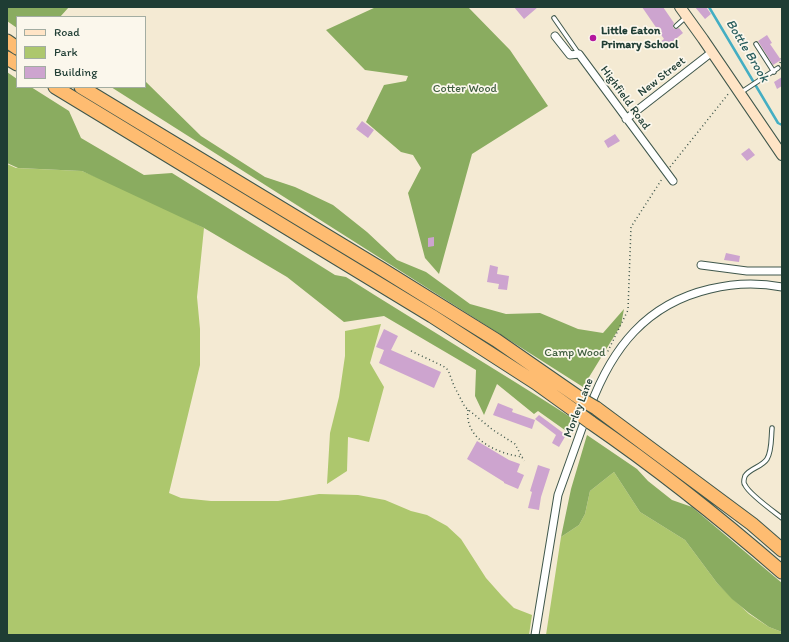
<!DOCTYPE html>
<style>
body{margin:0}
#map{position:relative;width:789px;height:642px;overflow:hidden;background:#f4ead3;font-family:Itim,sans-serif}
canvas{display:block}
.frame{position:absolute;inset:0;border:8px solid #1f3d34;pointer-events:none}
.legend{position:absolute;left:16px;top:16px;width:130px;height:72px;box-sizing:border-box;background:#fbf7ec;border:1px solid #a3ada2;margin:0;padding:5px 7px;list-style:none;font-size:12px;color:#1f3d34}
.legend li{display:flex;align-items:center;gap:8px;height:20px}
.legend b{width:20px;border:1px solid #a3ada2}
</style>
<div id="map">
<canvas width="789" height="642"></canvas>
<div class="frame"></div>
<ul class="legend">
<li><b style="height:5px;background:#ffe4c6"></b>Road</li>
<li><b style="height:11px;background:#adc76d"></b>Park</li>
<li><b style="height:11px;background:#cda4cf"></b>Building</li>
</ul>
</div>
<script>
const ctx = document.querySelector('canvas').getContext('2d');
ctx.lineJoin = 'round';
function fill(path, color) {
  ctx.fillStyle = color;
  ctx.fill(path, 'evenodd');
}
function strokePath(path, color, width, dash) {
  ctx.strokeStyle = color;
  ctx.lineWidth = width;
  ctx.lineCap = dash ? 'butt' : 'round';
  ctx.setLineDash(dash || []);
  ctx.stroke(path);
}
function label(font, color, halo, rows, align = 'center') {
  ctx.font = font + ' Itim,sans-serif';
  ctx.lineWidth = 3.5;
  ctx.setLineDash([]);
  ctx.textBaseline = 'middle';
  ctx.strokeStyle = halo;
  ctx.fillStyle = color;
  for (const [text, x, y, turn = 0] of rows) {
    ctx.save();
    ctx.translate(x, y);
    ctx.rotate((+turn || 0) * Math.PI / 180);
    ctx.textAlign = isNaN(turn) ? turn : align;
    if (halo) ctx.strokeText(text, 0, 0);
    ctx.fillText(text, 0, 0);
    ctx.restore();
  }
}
const green = new Path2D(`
 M7,164L16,168L82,171L135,193L204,228L197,297L200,329V365L169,493L181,498L211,501H278L319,494L358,495L385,500L411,511L427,515L447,526L461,539L486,578L502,596L514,608L532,615L529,635H7Z
 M381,324L370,363L384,387L369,442L348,437L347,471L327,484L330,433L339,397L345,356V331Z
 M614,472L640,512L685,540L717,583L732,598L749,614L769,627L782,632V635H546L561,537L579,525L585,514L590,491Z`);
const forest = new Path2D(`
 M7,7H69L60,17H17V28L7,21Z
 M376,7H468L510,50L548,106L472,154L439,274L425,258L408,193L421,168L413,155L401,152L366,122L384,85L406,81L408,76L365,70L326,30Z
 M7,72L17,79V87H31L69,111L81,138L144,175L172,173L335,275L346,277C422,325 499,371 575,420L569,433L538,411L534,414L497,384L484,415L475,396L476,370L384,316L344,322L287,277L204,228L82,171L18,168L7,163Z
 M145,81L201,136L265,177L295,187L333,205L367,232L397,260L426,272L470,304L506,314L540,313L578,329L603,333L624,309L621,325L583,387L111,87H145Z
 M587,435L637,469L648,481L672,500L692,507L782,583V632L769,627L749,613L732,599L717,583L685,540L640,512L614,472L590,491L585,514L579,525L561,537L571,489Z`);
const stream = new Path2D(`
 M709,7L778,123L782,125`);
const building = new Path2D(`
 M514,7H538L524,19Z
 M642,7H663L674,23L673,25V28L676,29L679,28L683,33L662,50L657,45L664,39Z
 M695,7H706L711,14L705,19Z
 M767,35L772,43L770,44L781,60L773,65L758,41Z
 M782,77V86L777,89L774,82Z
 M362,121L374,130L368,138L356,129Z
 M615,134L620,141L608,148L604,141Z
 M749,148L755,155L747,161L741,154Z
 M434,237V246L428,247V238Z
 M726,253L740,256L739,262L724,260Z
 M490,265L498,267L497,274L509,276L507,290L498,289L499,284L487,282Z
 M384,329L398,336L391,350L441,372L434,388L379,363L384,350L376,347Z
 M498,403L513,409L512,412L535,420L532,429L493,415Z
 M539,415L566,435L559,447L552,443L556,435L535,419Z
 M477,441L509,460L520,464L517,472L524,475L518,489L504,483V482L467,459Z
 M538,465L550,469L541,497L539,510L528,508L532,492L530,491Z`);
const path = new Path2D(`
 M780,63L782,57
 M670,167L729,93
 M411,351L443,366L448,370L454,386L465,407L493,430L515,444L524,461
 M606,355L628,310L631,227L662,179
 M468,410C464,440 499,454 523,457`);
const lane = new Path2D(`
 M554,18L579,54
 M676,26L686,17
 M756,44L774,72
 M740,93L778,68
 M772,428C771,438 772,451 767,459C762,467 750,468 745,476C744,479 743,483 745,485C749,494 773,511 782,518`);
const street = new Path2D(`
 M555,36L570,55L579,54L673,181
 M626,119L712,52
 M701,265L747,271H782
 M590,407C612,348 646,304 710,289C734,283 757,282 782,287
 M535,635L558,495L586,417`);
const secondary = new Path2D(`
 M680,7L703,39L782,155`);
const highway = new Path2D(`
 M7,41L17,48
 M7,58L17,64
 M55,87L432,316L536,383L579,414
 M81,87L380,268L496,340L584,401
 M596,408L752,524L782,550
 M590,422C657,468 721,519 782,572`);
const highwayBridge = new Path2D(`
 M584,401L596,408
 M579,414L590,422`);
const markers = [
 [593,38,4,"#b5179e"]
];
const poiNames = [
 ["Little Eaton",601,31],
 ["Primary School",601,45]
];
const streetNames = [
 ["New Street",662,77,-38],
 ["Highfield Road",625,98,54],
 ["Morley Lane",579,408,-69]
];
const parkNames = [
 ["Cotter Wood",465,89],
 ["Camp Wood",575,353]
];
const waterNames = [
 ["Bottle Brook",747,51,59]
];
fill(green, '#adc76d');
fill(forest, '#8aac60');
strokePath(stream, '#44aec3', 2.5);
fill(building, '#cda4cf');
strokePath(lane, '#3f574c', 5.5);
strokePath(street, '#3f574c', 9);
strokePath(secondary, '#3f574c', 12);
strokePath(highway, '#3f574c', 15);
strokePath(path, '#3f574c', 1.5, [1, 3]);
strokePath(lane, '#fff', 3.5);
strokePath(street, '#fff', 7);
strokePath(secondary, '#ffe4c6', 10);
strokePath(highway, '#febc71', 13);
strokePath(highwayBridge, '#3f574c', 15, []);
strokePath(highwayBridge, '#febc71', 13);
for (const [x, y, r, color] of markers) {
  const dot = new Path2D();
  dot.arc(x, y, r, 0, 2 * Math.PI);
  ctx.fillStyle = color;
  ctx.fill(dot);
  strokePath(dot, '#fbf7ec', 1.5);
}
label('bold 12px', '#1f3d34', '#fbf7ec', poiNames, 'left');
label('12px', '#1f3d34', '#fbf7ec', streetNames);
label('12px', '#426042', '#fbf7ec', parkNames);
label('italic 13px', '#2a5f5f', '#fbf7ec', waterNames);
</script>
